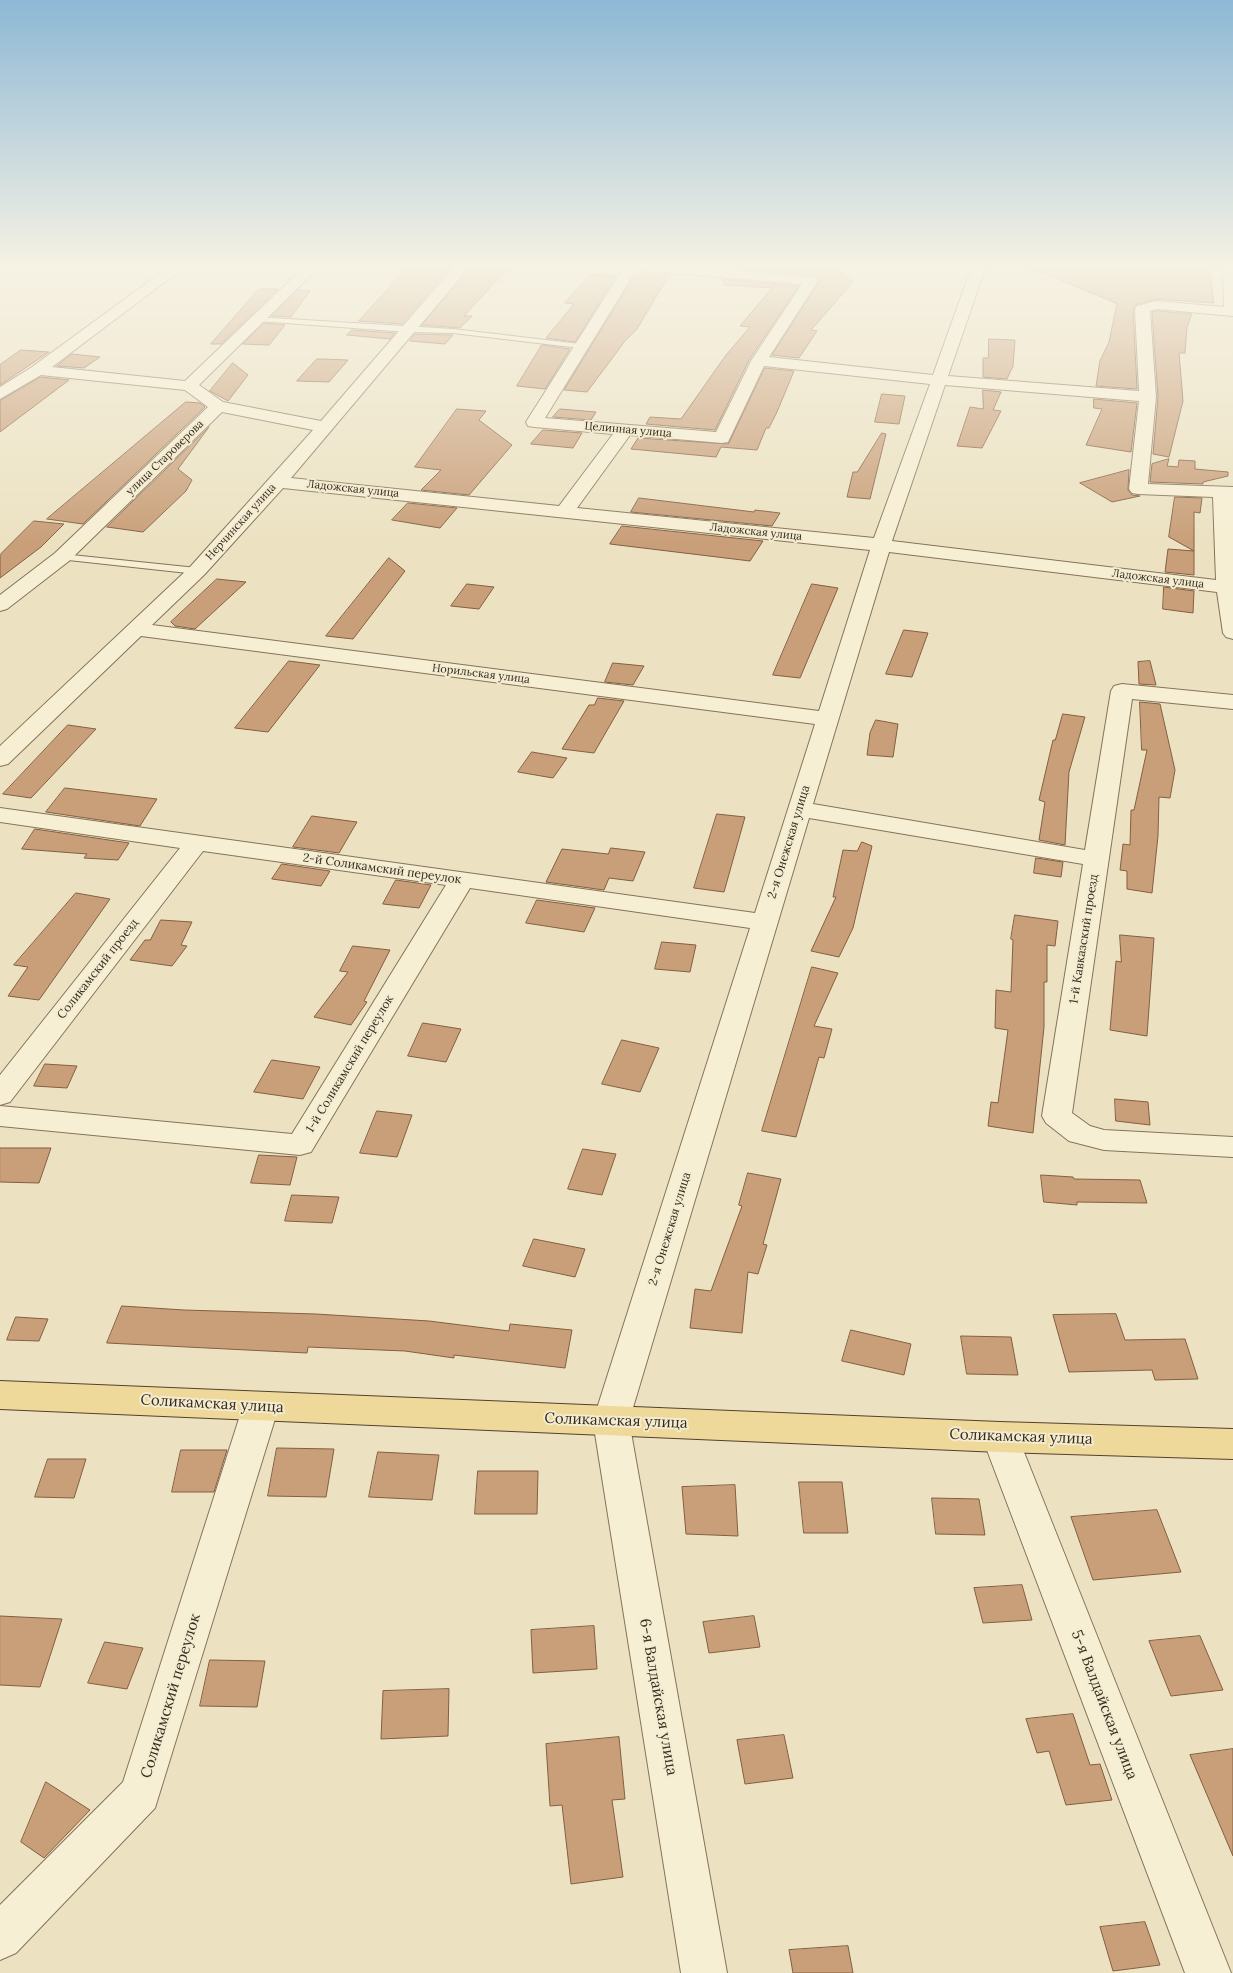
<!DOCTYPE html>
<meta charset="utf-8">
<style>
body{margin:0}
canvas{display:block;background:#ece2c2}
</style>
<canvas width="1233" height="1973"></canvas>
<script>
const ctx = document.querySelector('canvas').getContext('2d');
ctx.lineJoin = 'round';
function fill(path, color) {
  ctx.fillStyle = color;
  ctx.fill(path, 'evenodd');
}
function strokePath(path, color, width, dash) {
  ctx.strokeStyle = color;
  ctx.lineWidth = width;
  ctx.lineCap = dash ? 'butt' : 'round';
  ctx.setLineDash(dash || []);
  ctx.stroke(path);
}
function label(font, color, halo, rows, align = 'center') {
  ctx.font = font + ' Lora,serif';
  ctx.lineWidth = 4;
  ctx.setLineDash([]);
  ctx.textBaseline = 'middle';
  ctx.strokeStyle = halo;
  ctx.fillStyle = color;
  for (const [text, x, y, turn = 0] of rows) {
    ctx.save();
    ctx.translate(x, y);
    ctx.rotate((+turn || 0) * Math.PI / 180);
    ctx.textAlign = isNaN(turn) ? turn : align;
    if (halo) ctx.strokeText(text, 0, 0);
    ctx.fillText(text, 0, 0);
    ctx.restore();
  }
}
const building = new Path2D(`
 M409,266H452L402,324L359,321Z
 M472,266H510L464,316H472L460,328L422,325Z
 M725,266H827L844,274L853,282L811,330L817,331L799,358L772,355L820,280L816,276Z
 M1027,266H1209L1214,303L1156,299L1137,304L1133,309L1137,389L1096,386L1100,361L1109,342L1117,304Z
 M640,273L669,275L637,329L625,341L587,392L564,390L633,278H637Z
 M591,274L616,276L575,342L546,338L574,304L565,303Z
 M724,279L799,286L749,360L715,430L646,424L650,417L681,419L726,355L750,327L740,326L772,288L724,285Z
 M259,289H278L221,344H211Z
 M298,290L310,291L291,317L272,316Z
 M1157,311L1192,314L1187,327L1185,353H1179L1183,401L1169,457L1153,454L1158,397L1152,312Z
 M264,323L285,325L269,345L243,344Z
 M352,330L395,333L390,339L347,335Z
 M415,334L453,335L445,344L410,341Z
 M989,339L1015,340L1013,366L1007,379L983,377V358H988Z
 M542,345L570,349L545,389L517,386Z
 M21,350L49,352L0,385V365Z
 M72,354L100,357L84,368L57,366Z
 M317,359H322L348,360L329,382L297,381Z
 M233,363L248,375L228,401L210,391Z
 M765,368L794,371L777,412L769,428H766L757,450L721,447L716,457L631,449L638,438L728,444Z
 M41,377L69,380L0,432V401Z
 M983,390L1001,392L993,410L1001,411L982,448L957,446L970,407L983,409Z
 M882,394L905,396L899,424L875,422Z
 M1094,399L1137,403L1131,452L1086,445L1102,409L1094,408Z
 M186,402L200,403L205,407L83,524L47,519Z
 M457,409L486,411L479,420L512,445L469,495L421,490L441,470L415,467Z
 M560,409L596,412L591,420L553,417Z
 M209,427L178,469L192,480L186,491L143,532L107,527Z
 M543,430L582,433L573,448L531,444Z
 M882,433L886,434L870,499L847,497L853,472H857Z
 M1169,459L1167,466L1178,467L1179,460L1195,461V469L1228,472V476L1203,482V484L1150,482L1152,464Z
 M1129,470L1128,490L1132,495L1140,496L1112,502L1080,483Z
 M1175,497L1202,498L1200,513L1194,512V575L1165,572L1168,549L1194,551L1169,537Z
 M639,498L754,512L755,510L780,513L772,526L631,512Z
 M408,503L457,508L440,528L392,520Z
 M34,521L64,524L41,547L0,578V555Z
 M622,526L763,541L750,561L610,544Z
 M389,558L405,571L353,639L326,636Z
 M217,579L246,582L195,629L175,626L171,622Z
 M467,584L494,587L479,609L451,606Z
 M812,584L838,588L800,678L773,675Z
 M1164,587L1194,591L1193,613L1163,609Z
 M904,630L928,633L912,677L886,674Z
 M289,661L320,665L268,732L235,728Z
 M1150,661L1156,685L1139,684L1138,662Z
 M613,663L644,666L633,685L605,682Z
 M598,698L624,701L594,753L562,749L589,705H594Z
 M1140,702L1160,704L1175,770L1170,798L1159,797L1158,836L1152,893L1127,889V871L1120,870L1123,844L1130,845L1131,810H1134L1147,750H1142Z
 M1063,714L1085,717L1069,772L1065,845L1039,840L1045,802L1039,800L1053,740H1055Z
 M876,720L898,724L893,757L867,755L870,733Z
 M68,725L96,729L31,798L3,794Z
 M532,752L567,758L553,778L518,772Z
 M65,788L157,799L140,826L46,812Z
 M717,814L745,817L724,892L694,888Z
 M312,816L357,822L339,853L293,847Z
 M35,829L129,843L118,860L84,858L87,854L22,849Z
 M862,842L872,846L853,928L839,957L811,951L836,897H833L843,850L857,851Z
 M611,848L645,852L633,881L609,878L604,890L546,882L562,849L608,854Z
 M1036,858L1063,862L1061,877L1034,873Z
 M282,864L330,871L321,886L272,879Z
 M396,880L431,885L419,908L383,904Z
 M76,893L110,899L39,1000L8,996L28,967L14,965Z
 M537,900L595,908L584,932L526,923Z
 M1015,915L1058,921L1055,946L1047,945V982H1044V1027L1033,1133L988,1126L991,1102L998,1103L1008,1030L995,1028L996,990L1011,992L1013,940L1011,939Z
 M161,920L192,922L181,945L187,946L172,966L130,960L145,940H150Z
 M1120,935L1154,938L1147,1036L1110,1030L1116,961L1121,962Z
 M662,942L696,945L690,972L655,969Z
 M353,946L390,950L364,1001L367,1002L351,1025L314,1017L348,972L340,971Z
 M812,967L838,973L814,1026L832,1029L824,1058L819,1057L796,1137L762,1131Z
 M423,1023L461,1029L446,1062L408,1056Z
 M622,1040L659,1048L640,1092L602,1084Z
 M272,1060L320,1067L303,1099L254,1092Z
 M45,1064L77,1066L67,1088L34,1086Z
 M1115,1099L1148,1102L1150,1125L1116,1121Z
 M377,1111L412,1115L397,1157L360,1153Z
 M0,1148H51L39,1183L0,1182Z
 M583,1149L616,1154L602,1195L568,1189Z
 M259,1155L297,1157L290,1185L251,1183Z
 M748,1173L781,1179L763,1244L767,1245L758,1274L748,1272L742,1333L690,1328L695,1289L711,1291L742,1206L739,1205Z
 M1041,1175L1073,1177L1074,1179L1140,1180L1147,1203L1077,1202V1205L1044,1202Z
 M292,1195L339,1197L332,1223L285,1221Z
 M534,1239L585,1249L575,1277L523,1266Z
 M122,1306L184,1310L316,1314L429,1321L509,1331L510,1324L572,1330L565,1368L454,1355V1358L405,1351L308,1347L307,1353L107,1343Z
 M1116,1314L1125,1340L1185,1339L1198,1379L1155,1380L1152,1370L1069,1372L1053,1315Z
 M16,1317L48,1319L39,1341L7,1340Z
 M851,1330L911,1344L904,1375L842,1361Z
 M961,1336L1011,1337L1018,1375L967,1374Z
 M277,1448L334,1449L326,1497L268,1496Z
 M181,1450H227L214,1492H172Z
 M378,1452L439,1455L432,1500L369,1497Z
 M48,1459H86L74,1498L35,1497Z
 M478,1471H538L537,1514H475Z
 M799,1482H842L848,1533H804Z
 M735,1485L738,1536L686,1534L682,1487Z
 M932,1498L979,1499L985,1535L936,1534Z
 M1157,1510L1181,1572L1093,1580L1071,1517Z
 M1022,1585L1032,1620L983,1623L974,1588Z
 M0,1616L62,1619L40,1687L0,1685Z
 M754,1616L760,1647L709,1653L703,1622Z
 M594,1626L597,1669L533,1673L531,1630Z
 M1200,1636L1223,1690L1171,1696L1149,1641Z
 M105,1642L143,1648L127,1689L88,1683Z
 M210,1660L265,1661L257,1707L200,1706Z
 M449,1689L448,1736L381,1739L383,1691Z
 M1073,1714L1090,1765L1100,1764L1112,1800L1066,1805L1049,1751L1037,1753L1026,1719Z
 M784,1735L793,1778L745,1784L737,1740Z
 M619,1737L625,1799L612,1800L623,1877L571,1884L562,1805L550,1806L546,1744Z
 M1233,1749V1856L1190,1755Z
 M46,1782L90,1810L44,1858L21,1842Z
 M1145,1922L1160,1965L1113,1971L1100,1927Z
 M848,1946L853,1973H793L789,1950Z`);
const service = new Path2D(`
 M255,317L453,329L580,344L584,346L580,348L453,333L408,332L258,321H255Z
 M62,554L197,568L202,571L197,574L59,559L57,557Z`);
const minor = new Path2D(`
 M170,266H186L52,367L185,381L305,266H320L199,385L223,402L321,421L455,266H470L291,478L559,506L613,434L534,427L528,426L526,422L625,266H690L816,278L818,281L769,357L933,375L972,266H986L948,376L1139,391L1135,309L1137,306L1156,301L1224,307L1223,266H1233V316L1157,309L1150,311L1156,397L1148,484L1233,487V639L1226,637L1223,633L1217,592L889,552L813,804L1085,850L1111,691L1114,686L1122,684L1233,695V709L1132,699L1072,1113L1090,1126L1104,1130L1233,1137V1157L1104,1150L1069,1141L1046,1123L1042,1116L1083,864L809,818L629,1421L727,1973H681L593,1421L750,928L470,888L311,1152L300,1155L0,1126V1106L292,1134L446,885L203,851L10,1102L0,1105V1075L180,848L0,822V808L755,913L815,724L141,636L8,764L0,766V746L190,567L313,430L222,412L69,561L7,609L0,611V595L55,553L208,407L185,390L41,375L0,399V387L32,367ZM636,270L802,284L751,361L716,432L545,418ZM764,366L930,384L874,538L577,508L630,435L722,443L728,442ZM945,385L1139,401L1129,489L1132,493L1138,494L1213,497L1216,580L892,541ZM283,488L870,550L819,711L152,625L204,575Z
 M261,1392L274,1396L279,1406L155,1808L16,1953L0,1960V1905L123,1782L243,1406L248,1396Z
 M1000,1422L1013,1427L1018,1437L1231,1973H1185L982,1437L987,1427Z`);
const primary = new Path2D(`
 M0,1381L1000,1422L1233,1429V1459L1000,1452L0,1409Z`);
const farStreetnames = [
 ["Целинная улица",628,430,5],
 ["улица Староверова",165,458,-44],
 ["Ладожская улица",353,489,6],
 ["Нерчинская улица",241,522,-48],
 ["Ладожская улица",756,532,6],
 ["Ладожская улица",1158,579,7],
 ["Норильская улица",481,674,7]
];
const streetNames = [
 ["2-я Онежская улица",789,842,-73],
 ["2-й Соликамский переулок",382,869,8],
 ["1-й Кавказский проезд",1084,939,-81],
 ["Соликамский проезд",98,969,-52],
 ["1-й Соликамский переулок",350,1064,-59],
 ["2-я Онежская улица",670,1229,-73]
];
const nearStreetnames = [
 ["Соликамская улица",212,1404,3],
 ["Соликамская улица",616,1421,2],
 ["Соликамская улица",1021,1437,2],
 ["Соликамский переулок",171,1696,-73],
 ["6-я Валдайская улица",658,1697,80],
 ["5-я Валдайская улица",1104,1705,69]
];
fill(building, '#c99f79');
strokePath(building, '#835f40', 1);
strokePath(service, '#85735a', 2);
strokePath(minor, '#85735a', 2);
strokePath(primary, '#53412e', 2);
fill(service, '#f7efd4');
fill(minor, '#f7efd4');
fill(primary, '#eed99a');
const sky = ctx.createLinearGradient(0, 0, 0, 543);
sky.addColorStop(0, '#8db8d5');
sky.addColorStop(0.49, '#f6f2e4');
sky.addColorStop(1, '#f6f2e400');
ctx.fillStyle = sky;
ctx.fillRect(0, 0, 1233, 543);
label('11px', '#352a1d', '#f4ecd1', farStreetnames);
label('12px', '#352a1d', '#f4ecd1', streetNames);
label('15px', '#352a1d', '#f4ecd1', nearStreetnames);
</script>
